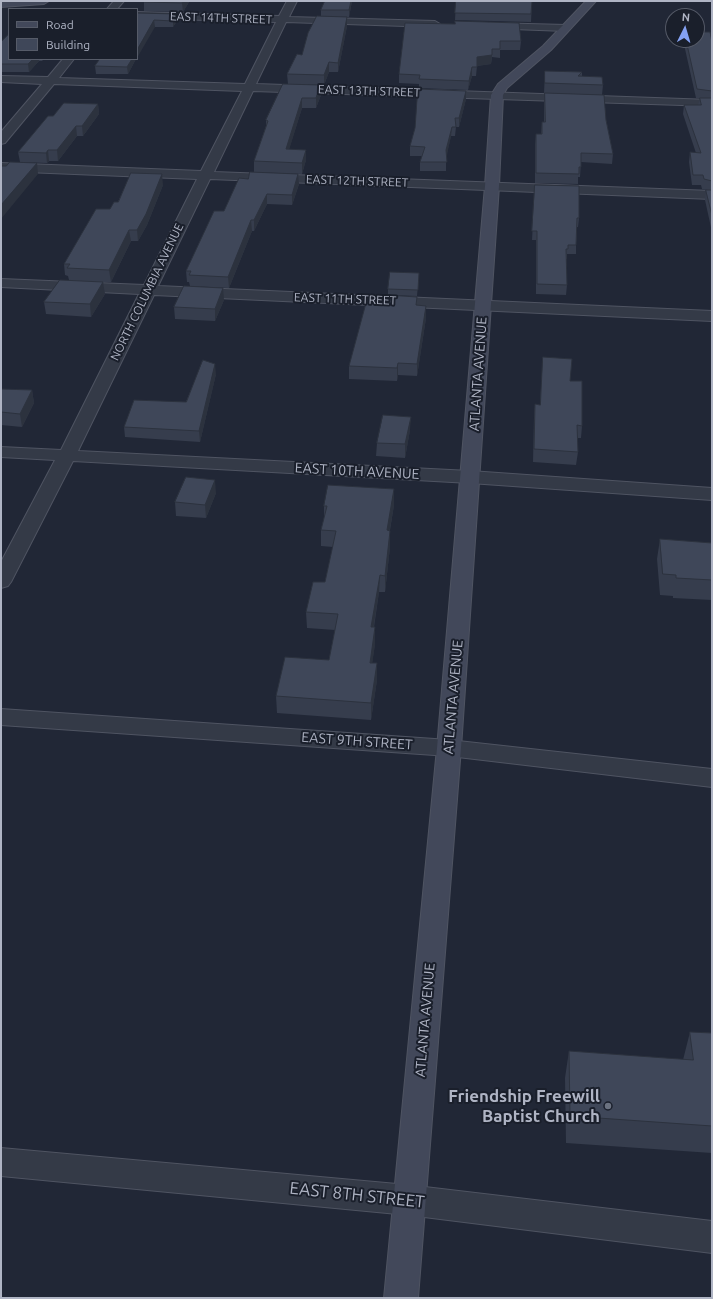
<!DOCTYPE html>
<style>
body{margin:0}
#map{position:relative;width:713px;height:1299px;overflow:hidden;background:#212736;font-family:Ubuntu,sans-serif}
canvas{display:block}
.frame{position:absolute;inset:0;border:2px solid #afb4c4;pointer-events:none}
.legend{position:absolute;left:8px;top:8px;width:130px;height:52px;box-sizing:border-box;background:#1a1f2b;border:1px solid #565b68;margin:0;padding:5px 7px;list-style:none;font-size:12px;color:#afb4c4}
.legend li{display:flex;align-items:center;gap:8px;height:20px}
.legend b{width:20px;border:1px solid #565b68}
.north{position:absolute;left:665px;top:8px;width:40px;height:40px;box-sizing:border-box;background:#1a1f2b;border:1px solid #565b68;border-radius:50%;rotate:5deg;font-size:11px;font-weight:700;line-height:16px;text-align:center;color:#afb4c4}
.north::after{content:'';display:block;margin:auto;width:14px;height:18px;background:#84a1f3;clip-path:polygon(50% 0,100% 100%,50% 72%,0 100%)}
</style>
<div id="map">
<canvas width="713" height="1299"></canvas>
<div class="frame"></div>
<ul class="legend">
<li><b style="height:5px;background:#42485a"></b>Road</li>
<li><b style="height:11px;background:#3f4759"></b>Building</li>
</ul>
<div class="north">N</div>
</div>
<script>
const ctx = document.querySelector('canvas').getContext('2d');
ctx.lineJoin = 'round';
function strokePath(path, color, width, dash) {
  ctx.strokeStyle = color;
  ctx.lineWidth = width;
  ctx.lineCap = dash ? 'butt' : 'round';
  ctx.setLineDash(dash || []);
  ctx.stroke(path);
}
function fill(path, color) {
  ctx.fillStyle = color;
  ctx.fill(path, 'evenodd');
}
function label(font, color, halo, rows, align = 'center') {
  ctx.font = font + ' Ubuntu,sans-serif';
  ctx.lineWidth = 4;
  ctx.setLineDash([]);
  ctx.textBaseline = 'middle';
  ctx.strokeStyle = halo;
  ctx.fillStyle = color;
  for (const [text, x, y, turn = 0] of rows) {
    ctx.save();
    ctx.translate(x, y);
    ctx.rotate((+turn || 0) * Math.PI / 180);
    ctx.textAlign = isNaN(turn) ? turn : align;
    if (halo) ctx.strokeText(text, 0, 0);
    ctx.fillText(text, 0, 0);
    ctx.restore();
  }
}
const street = new Path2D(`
 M114,1H124L117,9H107Z
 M287,1H297L289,17L435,21L440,24L435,27L286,22L256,84L712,100V106L253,91L214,172L712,191V199L210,179L158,286L712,311V321L154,295L78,451L470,471L712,488V500L470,483L73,461L11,582L8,586L1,588V562L55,460L1,457V447L61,450L139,294L1,287V279L144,285L197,179L1,171V163L201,171L242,91L54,84L5,143L1,144V132L42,84L1,82V76L48,77L63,59H74L59,78L245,84L276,22L137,18V12L279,16Z
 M490,23L566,25L571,28L566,31L486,28L485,26Z
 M1,709L449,740L712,769V787L449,756L1,725Z
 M1,1148L408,1185L712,1221V1253L408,1215L1,1176Z`);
const secondary = new Path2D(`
 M1,1H49L44,4L1,7Z
 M586,1H596L551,50L507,88L503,95L499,186L461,748L418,1298H384L437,748L485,186L491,95L498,84L543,46Z`);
const wall = new Path2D(`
 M325,1H352L349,17L321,16V10Z
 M456,1H532L531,22L455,20Z
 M144,2H189L183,12L144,11Z
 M137,13L177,21L173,27H155Z
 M405,23L521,41L520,50H500V58L492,57L491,64L477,66L476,76H472L468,90L419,88V84L399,83V74Z
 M347,26L338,72H329L324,85L288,84L287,74L302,55Z
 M683,40H697L712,42V232L705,200L706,190H708L702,189L701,185H692L689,162L690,152L696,153L683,114L684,105H698L700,98H696Z
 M1,42L9,59H44L42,61H39L29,72H1Z
 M100,59H136L128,74H96L95,66Z
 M545,71L582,72V76L603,85L602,95L544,93Z
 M320,85L321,95L316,108H302L289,149L306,160L302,174L254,172V161L266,126V120Z
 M545,93L606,120L613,154L612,164L581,162L580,177H578V184L535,183V144L536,134H541L542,122H544V102Z
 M466,99L459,127H456L455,136H451L446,157V171H420V162L422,156H410V146Z
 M98,104L99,114L83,136H77L58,161H49L47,163L20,162L18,152L53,116Z
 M298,174L299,184L292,205L267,204L254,231H252L229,288L190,286L189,282H187L186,271L224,211L248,179Z
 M163,185L147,225L138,241H131L111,282H103L105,294L91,317L46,314L44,302L69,280L68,276L65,275L64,264L110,209L118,202Z
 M535,185L579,218L578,227H577L576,245V254H567V259H566L567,285L566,295L536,294V240H532Z
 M419,273L417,296L388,295V289Z
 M224,300L215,321L175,319L174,307Z
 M417,305L426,318L417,376L398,375L397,381L349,379V366Z
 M216,374L200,442L125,437L124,427L186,402Z
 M570,381L582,426L581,438H577L578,452L576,465L533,462L534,417L535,404L540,405Z
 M1,389L32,390L34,403L22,427L1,425Z
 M410,430L405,458L376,456L377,443Z
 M216,493L206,518L176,516L175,502Z
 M394,505L390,530V547L385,592H379L374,627H375V644L372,663H377V680L371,720L277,713L276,696L329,660L335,630L307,628L306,612L325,582L333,547L321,546V530L324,518V506Z
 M660,539L712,543V600L673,598V596L660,595L657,559Z
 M690,1032L712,1033V1153L566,1143L565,1078L569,1051L683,1060Z`);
const shadedWall = new Path2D(`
 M183,1H189V2L183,12L182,3Z
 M351,1H352L349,17V10Z
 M177,14V21L173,27V21Z
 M347,17V26L338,72V63Z
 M154,20L155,27L137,58V50Z
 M492,55L491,64L476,66L477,57Z
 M33,59H39V61L29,72L28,64Z
 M132,59H136L128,74L127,67Z
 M329,62V72L324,85V75Z
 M472,67V76L468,90L469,81Z
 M320,85L321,95L316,108V98Z
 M466,91V99L459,127V118Z
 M302,98V108L286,160V149Z
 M98,104L99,114L83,136L82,126Z
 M76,126L77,136L58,161L57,150Z
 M452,127L451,136L446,160V150Z
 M48,150L49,161L47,163L46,153Z
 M306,150V160L302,174V163Z
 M37,163L38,174L1,219V205Z
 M162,174L163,185L147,225L138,241L137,230Z
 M298,174L299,184L292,205V195Z
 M267,194V204L254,231V220Z
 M251,220L252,231L229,288L228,277Z
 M129,230L131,241L111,282L109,270Z
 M103,282L105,294L91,317L90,304Z
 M223,288L224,300L215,321V309Z
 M426,306V318L417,376V364Z
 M398,363V375L397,381V368Z
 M215,364L216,374L200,442L199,431Z
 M32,390L34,403L22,427L20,414Z
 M411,417L410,430L405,458V444Z
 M215,480L216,493L206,518L205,505Z
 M394,489V505L387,546V530Z
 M390,531V547L385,592V576Z
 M380,575L379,592L371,643V627Z
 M375,627V644L370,680V663Z
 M377,663V680L371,720V703Z`);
const building = new Path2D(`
 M144,1H183L182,3L144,2Z
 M325,1H351L349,10H321Z
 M456,1H532L531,14L455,13Z
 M137,13L177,14L173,21L154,20L137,50Z
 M317,16L347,17L338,63L329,62L324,75L287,74L297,54L302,55L308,33Z
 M455,21L519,23L521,41H500V49H492V55L477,57V67H472L469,81L419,79L420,75L399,74L405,23L455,24Z
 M697,32H710L712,42V91L697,89L686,40H697Z
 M9,34V59H33L28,64H1V42Z
 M100,59H132L127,67L95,66Z
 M545,71L582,72L578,76L602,77L603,85L545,83Z
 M283,84L320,85L316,98H302L286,149L306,150L302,163L254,161L268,121L266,120Z
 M418,89L466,91L459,118H455L456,127H452L446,150L447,162H420L425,147L410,146L415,128Z
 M545,93L604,95L606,120L613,154L581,153V167H579V174L536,173V134H542V122H545Z
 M700,98H712V181L704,179L703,175H693L690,152L701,153L684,105H701Z
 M64,103L98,104L82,126H76L57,150H48L46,153L18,152L48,116H53Z
 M10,162L37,163L1,205V166H6Z
 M250,172L298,174L292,195L267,194L254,220H251L228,277L189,275L191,271H186L214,211H224L239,178L248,179Z
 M131,173L162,174L146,214L137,230H129L109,270L67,268L70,264H64L96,209H110L114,202H118Z
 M535,185L579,186V218H577L576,245H568V249H566L567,285L537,284V231H532Z
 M706,190H712V215Z
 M390,272L419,273L418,290L388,289Z
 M60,280L103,282L90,304L44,302Z
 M184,286L223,288L215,309L174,307Z
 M387,295L417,297L416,305L426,306L417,364L398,363L397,368L349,366L366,303L386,304Z
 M543,357L572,359L570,381H582V426L577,425L578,452L534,449L535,404L540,405Z
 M203,360L215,364L199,431L124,427L134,400L186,402Z
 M1,389L32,390L20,414L1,412Z
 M383,415L411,417L405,444L377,443Z
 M186,477L215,480L205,505L175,502Z
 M328,485L394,489L387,530L390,531L385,576L380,575L371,627H375L370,663H377L371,703L276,696L285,657L329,660L338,614L306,612L313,582H325L336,531L321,530L327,506H324Z
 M660,539L712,543V580L676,578V575L663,574Z
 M690,1032L712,1033V1126L570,1116L569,1051L693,1060Z`);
const markers = [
 [608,1106,4,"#6b7280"]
];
const farStreetnames = [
 ["EAST 14TH STREET",221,18,2],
 ["EAST 13TH STREET",369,91,2],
 ["EAST 12TH STREET",357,181,2],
 ["NORTH COLUMBIA AVENUE",147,292,-64],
 ["EAST 11TH STREET",345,299,2]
];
const streetNames = [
 ["ATLANTA AVENUE",478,374,-86],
 ["EAST 10TH AVENUE",357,471,3],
 ["ATLANTA AVENUE",453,697,-85],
 ["EAST 9TH STREET",357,741,4],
 ["ATLANTA AVENUE",425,1020,-85]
];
const nearPoinames = [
 ["Friendship Freewill",600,1096],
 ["Baptist Church",600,1116]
];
const nearStreetnames = [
 ["EAST 8TH STREET",357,1195,6]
];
strokePath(street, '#4f5462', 2);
strokePath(secondary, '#4f5462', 2);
fill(street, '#343a47');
fill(secondary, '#42485a');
fill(wall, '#363d4d');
fill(shadedWall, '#2c323e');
fill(building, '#3f4759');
strokePath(building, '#2c323e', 1);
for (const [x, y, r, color] of markers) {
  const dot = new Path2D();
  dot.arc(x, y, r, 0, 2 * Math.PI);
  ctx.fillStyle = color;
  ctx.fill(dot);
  strokePath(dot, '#1a1f2b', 1.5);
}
label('12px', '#afb4c4', '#1a1f2b', farStreetnames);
label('14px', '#afb4c4', '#1a1f2b', streetNames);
label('bold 17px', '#afb4c4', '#1a1f2b', nearPoinames, 'right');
label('17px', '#afb4c4', '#1a1f2b', nearStreetnames);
</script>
